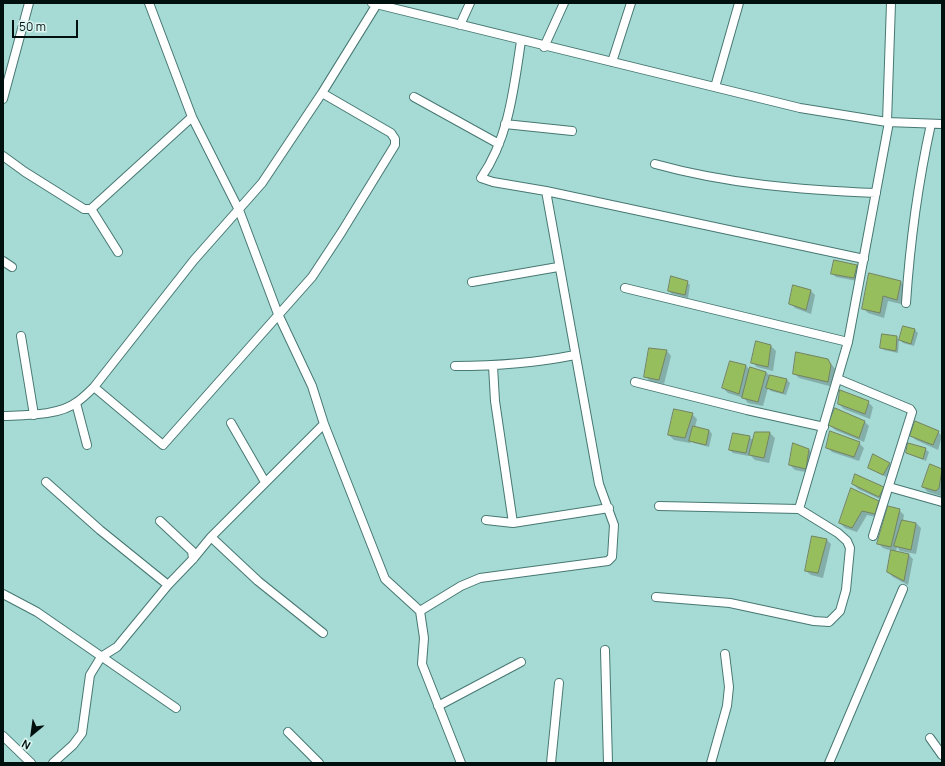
<!DOCTYPE html>
<style>
body{margin:0}
#map{position:relative;width:945px;height:766px;overflow:hidden;background:#a6dad4;font-family:Manrope,sans-serif}
canvas{display:block}
.frame{position:absolute;inset:0;border:4px solid #00100e;pointer-events:none}
.north{position:absolute;left:12px;top:714px;width:40px;height:40px;-webkit-text-stroke:3px #dbf5f1;paint-order:stroke;rotate:209deg;font-size:11px;font-weight:700;line-height:16px;text-align:center;color:#00100e}
.north::after{content:'';display:block;margin:auto;width:14px;height:18px;background:#00100e;clip-path:polygon(50% 0,100% 100%,50% 72%,0 100%)}
.scale{position:absolute;left:12px;top:20px;width:66px;height:18px;box-sizing:border-box;border:2px solid #00100e;border-top:0;padding-left:5px;font-size:12px;line-height:14px;white-space:nowrap;color:#00100e;-webkit-text-stroke:3px #dbf5f1;paint-order:stroke}
</style>
<div id="map">
<canvas width="945" height="766"></canvas>
<div class="frame"></div>
<div class="north">N</div>
<div class="scale">50 m</div>
</div>
<script>
const ctx = document.querySelector('canvas').getContext('2d');
ctx.lineJoin = 'round';
function fill(path, color) {
  ctx.fillStyle = color;
  ctx.fill(path, 'evenodd');
}
function strokePath(path, color, width, dash) {
  ctx.strokeStyle = color;
  ctx.lineWidth = width;
  ctx.lineCap = dash ? 'butt' : 'round';
  ctx.setLineDash(dash || []);
  ctx.stroke(path);
}
const shadow = new Path2D(`
 M856,265L859,269L857,281L836,277L833,274Z
 M900,281L905,286L901,304L888,301L884,318L868,313L863,308Z
 M687,282L690,285L688,298L672,294L669,291Z
 M810,290L815,295L811,314L795,308L790,303Z
 M915,330L918,333L914,346L903,343L900,340Z
 M896,337L899,340L898,353L884,350L881,347Z
 M771,346L776,351L773,371L757,367L752,362Z
 M667,351L671,356L664,384L650,381L645,376Z
 M828,360L836,370L833,387L799,378L794,373Z
 M746,366L750,370L766,372L770,376L787,380L790,383L786,395L771,391L768,388L763,406L748,403L744,398L728,393L723,388Z
 M868,402L873,407L870,419L844,409L839,404Z
 M692,414L697,419L695,427L709,430L712,434L709,447L694,443L691,441L690,443L674,440L669,435Z
 M864,421L869,426L864,442L835,430L830,425Z
 M938,432L942,436L938,450L916,440L911,435Z
 M756,433H770L775,438L769,463L755,460L749,454V456L733,453L730,450L749,437L754,441Z
 M859,443L864,448L859,461L832,452L827,447Z
 M925,449L929,452L926,461L911,455L908,452Z
 M809,450L814,455L811,473L795,470L790,465Z
 M889,463L892,466L886,477L869,468Z
 M930,465L942,470L941,496L928,492L923,487Z
 M855,475L884,488L889,493L884,501L858,489L853,484Z
 M878,502L883,507L880,518L867,515L857,532L845,528L840,523Z
 M899,510L904,515L903,521L916,523L921,528L916,554L900,551L897,547L896,552L909,555L913,559L908,585L893,577L888,572L892,551L883,548L879,544Z
 M826,539L831,544L823,578L811,575L806,571Z`);
const building = new Path2D(`
 M834,260L857,265L854,278L831,274Z
 M869,273L901,281L897,300L883,296L880,313L862,309Z
 M671,276L688,281L685,295L668,291Z
 M793,285L811,290L806,310L789,304Z
 M903,326L915,329L911,344L899,340Z
 M882,334L897,336L896,351L880,348Z
 M756,341L771,345L768,367L751,363Z
 M649,348L667,350L659,380L644,377Z
 M796,352L828,359L831,365L828,382L793,374Z
 M730,361L746,365L739,394L722,388Z
 M750,367L766,372L758,402L742,398Z
 M770,375L787,379L783,393L766,388Z
 M840,390L869,401L865,414L838,404Z
 M835,408L865,421L859,438L828,425Z
 M674,409L693,413L685,438L668,435Z
 M915,421L939,431L933,445L910,436Z
 M693,426L709,430L706,445L689,441Z
 M830,431L860,442L854,457L826,448Z
 M755,432H770L764,458L749,455Z
 M733,433L750,436L746,453L729,450Z
 M793,443L809,449L806,469L789,465Z
 M908,443L926,448L923,459L906,453Z
 M873,454L890,463L883,475L868,468Z
 M930,464L942,469L939,488L936,491L922,487Z
 M855,474L884,487L879,497L852,484Z
 M851,488L879,501L875,514L862,511L852,528L839,523Z
 M888,506L900,509L891,547L877,544Z
 M902,520L916,523L911,550L894,546Z
 M812,536L827,539L818,573L805,571Z
 M891,550L909,554L904,581L887,572Z`);
const minor = new Path2D(`
 M149,3L192,117L239,210L278,314L312,386L324,424L385,579L420,611L424,638L422,664L461,763
 M372,3L800,108L887,122L942,124
 M460,25L470,3
 M521,41C514,87 509,138 481,178L493,182L546,191L864,259
 M544,47L564,3
 M612,62L631,3
 M715,87L739,3
 M414,97L499,144
 M3,99L29,3
 M887,122L891,3
 M505,124L572,131
 M3,156L25,172L84,209H91L192,117
 M655,164C727,184 801,190 876,193
 M91,209L118,252
 M3,261L12,267
 M472,282L558,267
 M625,288L848,342
 M906,303C910,243 918,183 931,124
 M21,336L34,415
 M455,366C496,366 535,363 575,355
 M493,366L495,401L513,523
 M838,379L910,409L912,412L873,536
 M635,382L747,410L824,427
 M94,387L163,445L312,277L341,233L395,145V139L391,133L322,93
 M76,403L87,445
 M3,416C25,415 59,416 77,402C83,398 89,392 94,387L194,260L262,183L322,93L377,4
 M231,423L265,482
 M46,482L100,530L168,585
 M889,487L942,502
 M799,509L848,342L889,122
 M486,520L513,523L609,508
 M160,521L192,551L193,559
 M211,537L258,581L323,633
 M3,594L37,612L176,708
 M656,597L730,603L814,621L829,622L840,611L846,590L850,548L847,541L838,533L799,509L659,506
 M420,611L461,586L480,578L608,561L612,557L614,525L599,484L546,191
 M605,650L608,763
 M438,706L521,662
 M288,732L319,763
 M3,736L31,763
 M930,738L942,755
 M53,763L73,745L82,733L90,675L101,657L117,647L168,585L193,559L211,537L324,424
 M551,763L559,683
 M711,763L727,706L729,687L725,654
 M829,763L903,589`);
fill(shadow, '#0003');
fill(building, '#97be5d');
strokePath(building, '#748360', 1);
strokePath(minor, '#477873', 10);
strokePath(minor, '#fff', 8);
</script>
